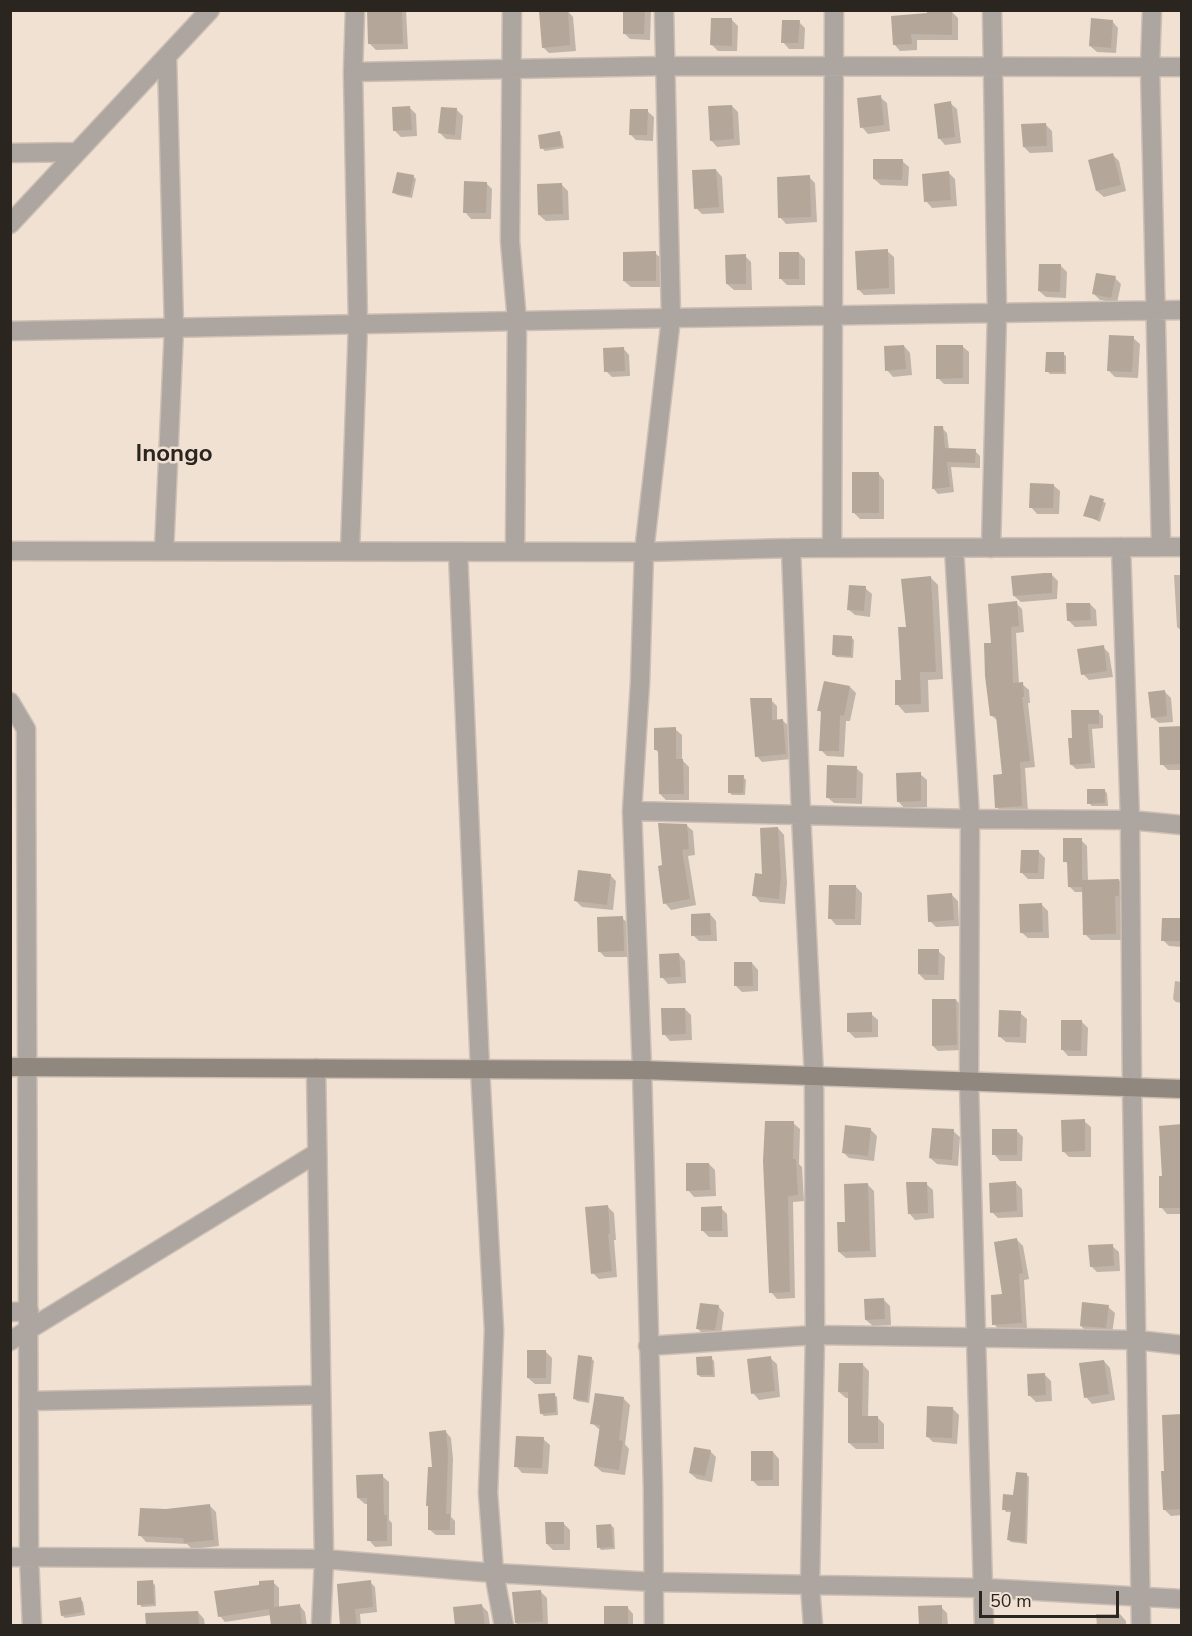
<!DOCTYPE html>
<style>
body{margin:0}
#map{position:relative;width:1192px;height:1636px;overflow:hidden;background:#f0e1d3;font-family:"Nunito Sans",sans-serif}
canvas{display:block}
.frame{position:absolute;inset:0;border:12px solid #2b2520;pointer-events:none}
.scale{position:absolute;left:979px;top:1591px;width:140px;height:27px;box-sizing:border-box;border:3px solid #2b2520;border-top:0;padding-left:8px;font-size:18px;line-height:21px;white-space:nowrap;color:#2b2520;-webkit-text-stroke:4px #f0e1d3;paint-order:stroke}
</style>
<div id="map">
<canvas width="1192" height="1636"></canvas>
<div class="frame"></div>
<div class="scale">50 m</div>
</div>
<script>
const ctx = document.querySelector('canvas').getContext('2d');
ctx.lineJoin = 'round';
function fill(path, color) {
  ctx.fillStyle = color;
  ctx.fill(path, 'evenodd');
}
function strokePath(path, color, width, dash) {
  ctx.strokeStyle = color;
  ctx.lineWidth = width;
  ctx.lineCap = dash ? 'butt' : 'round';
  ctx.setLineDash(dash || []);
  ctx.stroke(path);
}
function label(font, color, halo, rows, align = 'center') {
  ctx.font = font + ' "Nunito Sans",sans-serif';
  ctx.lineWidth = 5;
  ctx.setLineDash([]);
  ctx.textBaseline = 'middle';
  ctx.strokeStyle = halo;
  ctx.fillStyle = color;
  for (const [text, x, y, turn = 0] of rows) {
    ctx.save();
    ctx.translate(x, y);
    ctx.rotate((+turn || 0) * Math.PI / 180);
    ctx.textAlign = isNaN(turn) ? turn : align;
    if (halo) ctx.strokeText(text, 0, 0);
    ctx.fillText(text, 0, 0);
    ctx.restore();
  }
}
const shadow = new Path2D(`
 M369,10H406L408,49L376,50L369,43Z
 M567,10L573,17L576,51L549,53L543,47Z
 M625,10H651L650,40L630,39L624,33Z
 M952,12L958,18V40H917V50L900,51L894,44L893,17Z
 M731,19L738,26L737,51H718L712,45Z
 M1112,21L1118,28L1116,53L1097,52L1090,46Z
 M799,22L805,28L804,49H789L783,42Z
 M880,97L887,103L890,131L868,134L862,127Z
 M950,103L957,109L961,143L945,145L939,138Z
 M732,106L738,112L740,145L717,147L711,140Z
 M410,108L416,114L417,136L401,137L395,131Z
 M457,110L463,116L461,140L446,139L439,132Z
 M647,111L654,117L653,141L636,140L630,134Z
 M1045,124L1052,131L1053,152L1030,153L1024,147Z
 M559,133L562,136L564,148L545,151L542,148Z
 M1113,155L1119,161L1126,191L1104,197L1097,191L1090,161Z
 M902,161L909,167L908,186L881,185L874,179Z
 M716,170L722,177L724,213L702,214L696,208Z
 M949,173L955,179L957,206L932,208L926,201Z
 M413,176L416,179L412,198L397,195L394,192Z
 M809,177L815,183L817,222L786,224L780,217Z
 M486,183L492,189L491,219H471L465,212Z
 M561,184L568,191L569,220L546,221L539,215Z
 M887,251L894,257L895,294L864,295L858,289Z
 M655,253L662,259V287H631L624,281Z
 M799,253L805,259V285H787L780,278Z
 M745,256L751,262L752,290H734L727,284Z
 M1060,265L1067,272L1066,298L1046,297L1039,291Z
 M1115,278L1121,284L1117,303L1100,300L1093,293Z
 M1133,338L1140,344L1138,378L1115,377L1109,371Z
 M904,346L910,353L912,375L893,377L887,370Z
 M962,346L969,352V384H944L938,378Z
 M623,348L629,355L630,376L612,377L606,371Z
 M1063,354L1066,356V374H1050L1047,371Z
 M942,428L947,433L949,450L975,451L980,456V468L951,467L954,492L938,494L933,488Z
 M878,473L884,480V519H860L853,512Z
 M1053,485L1060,491L1059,514H1037L1031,507Z
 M1091,497L1106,503L1100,522L1085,515Z
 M1052,575L1058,581L1057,599L1021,602L1014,596Z
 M1174,575H1182V631L1177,627Z
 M930,577L938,585L943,679L928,680L929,712L905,713L897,704L902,681L908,628Z
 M865,588L872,594L870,617L855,615L848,609Z
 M1016,603L1022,609L1024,632L1016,633L1019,684H1022L1029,690L1030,703H1028L1035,767L1025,768L1028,812L1003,813L997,807L1003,776L998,721L992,716L993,644Z
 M1090,604L1096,610L1097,626L1075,627L1068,620Z
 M851,637L854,640L853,658L836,657L833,654Z
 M1103,647L1109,653L1113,677L1089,680L1083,674Z
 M850,687L856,693L850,721H846L844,757L827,756L821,750L822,714L819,710Z
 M1165,692L1171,698L1173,722L1159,723L1152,717Z
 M771,700L777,706V721H783L789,726L791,759L762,762L757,756Z
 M1098,711L1103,716V728L1092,729L1095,768L1076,769L1071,764L1074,739Z
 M1182,727V770H1168L1162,764Z
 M675,729L682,735V760L689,767V800H666L660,794V754L656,750Z
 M856,768L863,774L862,804L834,803L827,797Z
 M920,774L927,780V807L904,808L898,801Z
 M743,777L746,780L745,795H732L729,792Z
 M1104,790L1107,793L1108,806H1092L1089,803Z
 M686,825L693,831L695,855L688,856L696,905L671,910L665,903L664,866Z
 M778,828L784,835L787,883L785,904L760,902L754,895L764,875Z
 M1081,840L1087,846L1088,882L1119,880L1125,886V901H1120L1122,940H1091L1085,934L1084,892H1075L1069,886V865L1065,861Z
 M1038,851L1045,858L1044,879H1028L1022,873Z
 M610,875L616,881L613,910L582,907L576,901Z
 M856,887L862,893L861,925H836L830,918Z
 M951,894L958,901L959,926L936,927L930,921Z
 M1042,905L1048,911L1049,938H1028L1021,932Z
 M710,914L716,921L717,941H699L693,935Z
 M622,918L629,924V957H605L599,951Z
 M1180,920L1182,922V947L1169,946L1163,940Z
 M938,951L945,957L944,980H925L919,974Z
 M679,954L685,961L686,983L668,984L662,977Z
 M752,963L758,970V991L742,992L735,985Z
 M1175,981L1182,982V1003L1176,1002L1173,999Z
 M956,1000L961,1005V1050L938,1051L933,1046Z
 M685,1009L691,1015L692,1040L670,1041L664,1034Z
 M1020,1013L1027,1019L1026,1043L1006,1042L999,1036Z
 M871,1014L878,1020V1037L855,1038L848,1031Z
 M1081,1021L1088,1028L1087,1056H1068L1062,1049Z
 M1084,1121L1091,1127V1157H1069L1063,1151Z
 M793,1123L800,1129L799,1164L802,1167L804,1201L793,1202L795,1298L777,1299L771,1292Z
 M1182,1126V1214H1167L1161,1207L1164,1177Z
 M870,1129L877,1136L874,1161L849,1158L843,1152Z
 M1016,1130L1023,1137L1022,1161H1000L994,1154Z
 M953,1131L960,1137L958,1166L937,1164L930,1158Z
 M709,1164L715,1170L716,1196L694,1197L688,1190Z
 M1016,1183L1022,1189L1023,1217L998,1218L992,1212Z
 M926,1184L933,1190L934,1218L915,1220L909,1213Z
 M868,1185L874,1191L876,1257L846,1258L839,1252Z
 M608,1207L614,1213L616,1240H614L617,1277L599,1279L593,1273Z
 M721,1208L727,1214L728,1237H709L703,1231Z
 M1017,1240L1023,1246L1029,1279L1024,1280L1027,1329L1000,1331L994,1324L1004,1295Z
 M1112,1246L1119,1252L1120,1271L1097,1272L1091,1266Z
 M883,1299L890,1306L891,1325L873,1326L866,1320Z
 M718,1306L724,1313L721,1336L704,1335L698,1329Z
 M1108,1307L1115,1313L1112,1334L1087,1332L1081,1326Z
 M545,1351L552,1358L551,1384H535L528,1378Z
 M591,1358L594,1361L589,1403L577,1401L575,1399Z
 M711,1358L714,1361L715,1377H701L698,1375Z
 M770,1358L777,1364L780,1397L759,1400L753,1393Z
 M1104,1361L1110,1368L1115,1400L1092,1404L1086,1397Z
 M863,1365L869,1371L868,1417H877L884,1424V1449H856L849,1443L850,1398H846L839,1392Z
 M1045,1375L1051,1381L1052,1401L1036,1402L1029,1395Z
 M554,1395L557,1397L558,1415L544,1416L541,1413Z
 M624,1399L630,1405L625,1444L629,1449L625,1475L602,1472L595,1466L600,1430L592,1423Z
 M953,1409L959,1415L957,1444L933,1442L927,1436Z
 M1182,1415V1515L1171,1516L1164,1509L1166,1472Z
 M446,1432L451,1438L453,1459L451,1517L455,1521V1535H436L430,1530L434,1468Z
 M543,1439L550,1445L548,1474L522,1473L516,1466Z
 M710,1451L716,1457L712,1482L697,1479L690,1473Z
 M773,1452L779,1459V1486H758L752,1480Z
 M1026,1474L1029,1477L1027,1544L1011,1542L1008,1539L1012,1512H1006L1004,1509L1014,1496Z
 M382,1476L389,1482V1520L392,1523V1546L375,1547L369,1540L368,1504H365L358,1498Z
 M209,1505L216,1512L219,1546L192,1549L187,1544L146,1542L140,1535L166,1510Z
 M563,1523L570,1530V1550H553L547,1544Z
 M611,1525L614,1528L615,1549L601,1550L599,1547Z
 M152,1582L155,1585L156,1606L142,1607L139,1604Z
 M273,1582L279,1588V1608L300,1606L305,1612L307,1626H272L271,1615L225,1622L220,1616L261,1586Z
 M370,1582L375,1587L377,1612L360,1614L361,1626H340Z
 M541,1592L547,1598L548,1626H519L516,1623Z
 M80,1599L83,1602L85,1615L65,1618L62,1615Z
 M482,1606L488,1612L490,1626H456Z
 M627,1607L633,1614V1626H605Z
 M941,1607L947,1613L948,1626H920Z
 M198,1612L204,1619L205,1626H171Z
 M1096,1614H1120L1126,1621V1626H1097Z`);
const building = new Path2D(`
 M367,10H402L403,44H368Z
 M568,10L570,45L542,48L539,11Z
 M623,10H645L644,34H623Z
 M927,10H952V35L911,34L912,44L893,45L891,16L927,13Z
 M711,18H732V46L710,45Z
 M1091,18L1113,20L1111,48L1089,46Z
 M782,20H800L798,43H781Z
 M881,95L884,125L860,128L857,98Z
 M951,101L955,137L938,139L934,104Z
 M732,105L734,139L710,141L708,106Z
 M410,106L412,130L393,131L392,107Z
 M441,107L457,108L455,135L438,133Z
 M630,109H648L647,135H629Z
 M1046,123L1047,146L1023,147L1021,124Z
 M560,131L562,146L540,149L538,135Z
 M1113,153L1121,185L1096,191L1088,160Z
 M873,159H903L902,180L873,179Z
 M716,169L719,207L694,209L692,170Z
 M949,171L951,200L924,202L922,174Z
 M397,172L414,175L410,196L392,193Z
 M810,175L811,217L778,218L777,177Z
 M464,181L487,182L486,213H463Z
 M562,183L563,214L538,215L537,184Z
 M888,249L889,288L857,290L855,251Z
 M656,251V281H623V252Z
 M779,252H799V279H779Z
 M746,254V284H726L725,255Z
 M1039,264H1061L1060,292L1038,291Z
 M1096,273L1116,276L1111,298L1092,294Z
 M1109,335L1134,336L1132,372L1107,371Z
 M904,345L906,369L885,371L884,346Z
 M936,345H963V378L936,379Z
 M624,347L625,371L604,372L603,348Z
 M1046,352H1064V372H1045Z
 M934,426H943L945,448L976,449L975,463L947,462L950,487L932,489Z
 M852,472H879V513H852Z
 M1030,483L1054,484L1053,508H1029Z
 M1090,495L1104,499L1098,520L1083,516Z
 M1044,573H1052V593L1013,596L1011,576Z
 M931,576L936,672H920L921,704L895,705V680H901L898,627H906L901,579Z
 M849,585L866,586L864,611L847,610Z
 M1017,601L1019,626L1011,627L1013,683L1023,682L1024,697H1022L1030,761L1020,762L1022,806L995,808L993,775L1002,774L996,716H990L985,676L984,643H991L988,604Z
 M1066,603H1090L1091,620L1067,621Z
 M833,635L852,636L851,656L832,655Z
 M1104,645L1107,671L1081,675L1077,649Z
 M824,681L850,686L844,716L840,715L839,751H819L821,711H817Z
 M1165,690L1167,716L1151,718L1148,692Z
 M750,698H772V720L783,719L786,754L755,757Z
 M1071,710H1099V724H1088L1091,763L1070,765L1068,738H1072Z
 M1182,726V764L1160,765L1159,727Z
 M676,727V759H683L684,794H659L658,750H654V728Z
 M827,765L857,766L856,798H826Z
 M921,772V801L897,802L896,773Z
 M728,775H744L743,793H728Z
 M1087,789H1105V803L1087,804Z
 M658,823L687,824L689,849L682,850L690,899L663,904L658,866L662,865Z
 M778,827L781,876L779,899L752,896L755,873L762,874L760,828Z
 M1063,838H1082V880L1119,879V896H1115L1116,934L1083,935L1082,887H1068L1067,862H1063Z
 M1021,850H1039L1038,873H1020Z
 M578,870L611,874L607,905L574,901Z
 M829,885H856L855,919H828Z
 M952,893L954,920L928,922L927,895Z
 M1042,903L1043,932L1020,933L1019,904Z
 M710,913L711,935L691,936V914Z
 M623,916L624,951L598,952L597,917Z
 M1162,918H1180V941H1161Z
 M918,949H939L938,975L918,974Z
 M679,953L681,977L660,978L659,954Z
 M734,962H752L753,986H734Z
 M932,999H956L957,1045L932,1046Z
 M661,1008H685L686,1034L662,1035Z
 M999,1010L1021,1011L1020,1037H998Z
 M872,1012V1032H847V1013Z
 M1061,1020H1082L1081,1051L1061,1050Z
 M1085,1119V1151L1062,1152L1061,1120Z
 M765,1121H794L793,1159H796L798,1195L788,1196L790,1292L769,1293L763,1161Z
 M1182,1124V1208H1159V1176H1162L1159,1126Z
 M845,1125L871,1128L868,1156L842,1153Z
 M932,1128L954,1129L952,1160L929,1158Z
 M992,1129H1017V1155H992Z
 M686,1163H709L710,1190L686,1191Z
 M1016,1181L1017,1211L990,1213L989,1183Z
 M906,1182H927L928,1213L908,1214Z
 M868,1183L870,1251L838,1252L837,1222H845L844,1184Z
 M608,1205L610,1234H608L612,1271L591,1274L585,1207Z
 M722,1206V1231H701V1207Z
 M1017,1238L1023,1273L1019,1274L1022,1323L992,1325L991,1295L1002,1294L994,1242Z
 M1113,1244L1114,1266L1090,1267L1088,1245Z
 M884,1298L885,1319L865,1320L864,1299Z
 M1082,1302L1109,1305L1106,1328L1080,1326Z
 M700,1303L719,1305L715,1330L696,1329Z
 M527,1350H546V1378H527Z
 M578,1355L592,1357L587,1401L573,1399Z
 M712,1356L713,1375H697L696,1357Z
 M771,1356L775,1391L751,1394L747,1359Z
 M1104,1360L1109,1394L1084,1398L1079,1363Z
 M839,1363H863L862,1416H878V1443H848V1392H838Z
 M1045,1373L1046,1395L1028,1396L1027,1374Z
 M555,1393L556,1412L540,1414L538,1394Z
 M595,1393L624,1397L619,1440L623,1441L619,1470L594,1466L600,1425L590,1424Z
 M927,1406L953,1407L952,1438L926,1437Z
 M1182,1414V1509L1163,1510L1161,1471H1164L1162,1415Z
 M446,1430L448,1453L446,1514H450V1530H428V1506H426L428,1467H432L429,1432Z
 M516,1436L544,1437L542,1468L514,1467Z
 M694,1447L711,1450L705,1476L689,1473Z
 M751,1451H773V1480L751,1481Z
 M1016,1472L1027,1473L1025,1542L1007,1540L1011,1510H1002L1003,1494L1013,1495Z
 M383,1474L384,1515H387V1541H367V1498H357L356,1475Z
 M210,1504L214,1540L184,1543L183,1538L138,1536L140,1508L166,1509Z
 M545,1522H564V1544H546Z
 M611,1524L613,1547L597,1548L596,1525Z
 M153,1580L154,1604L137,1605V1581Z
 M274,1580V1607L300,1604L302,1626H271L269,1609L218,1617L214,1591L259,1585V1581Z
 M371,1580L373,1607L355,1609L357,1626H340L337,1584Z
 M541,1590L543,1622L515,1623L512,1592Z
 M81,1597L83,1612L61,1616L59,1601Z
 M482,1604L485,1626H455L453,1607Z
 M942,1605V1626H919L918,1606Z
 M604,1606H628V1626H604Z
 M198,1611L199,1626H146L145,1613Z`);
const street = new Path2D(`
 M512,10L510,241L517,321L515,552
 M1152,10L1150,67L1161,547
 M353,72L665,66L1182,67
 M10,153L77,152
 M10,224L210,10
 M10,331L671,318L1182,310
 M1121,547L1130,820L1132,1087L1141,1626
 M791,548L801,815L814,1076L815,1335L810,1586L813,1626
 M832,548L834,10
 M954,548L970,819L969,1083L984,1626
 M991,548L997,313L992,10
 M10,551L644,552L791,548L1182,547
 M164,551L174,328L167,57
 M350,551L358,324L353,72L355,10
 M458,552L480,1069L494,1330L488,1493L494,1573L504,1626
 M10,702L26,729L29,1557L32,1626
 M632,811L970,819L1130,820L1182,825
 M316,1068L324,1559L321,1626
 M10,1312L29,1311
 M10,1341L317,1153
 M648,1346L815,1335L1137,1340L1182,1345
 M29,1401L321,1395
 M10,1557L324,1559L494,1573L654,1582L983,1588L1182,1599
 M654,1626L653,1488L642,1070L632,811L640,683L644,552L671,318L664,10`);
const secondary = new Path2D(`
 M10,1067L642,1070L1182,1089`);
const districtNames = [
 ["Inongo",174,455]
];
fill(shadow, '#0003');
fill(building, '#b4a699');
strokePath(street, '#cdbfb3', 21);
strokePath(secondary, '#cdbfb3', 21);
strokePath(street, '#aca5a0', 18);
strokePath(secondary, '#90877f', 18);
label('bold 24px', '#2b2520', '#f0e1d3', districtNames);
</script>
